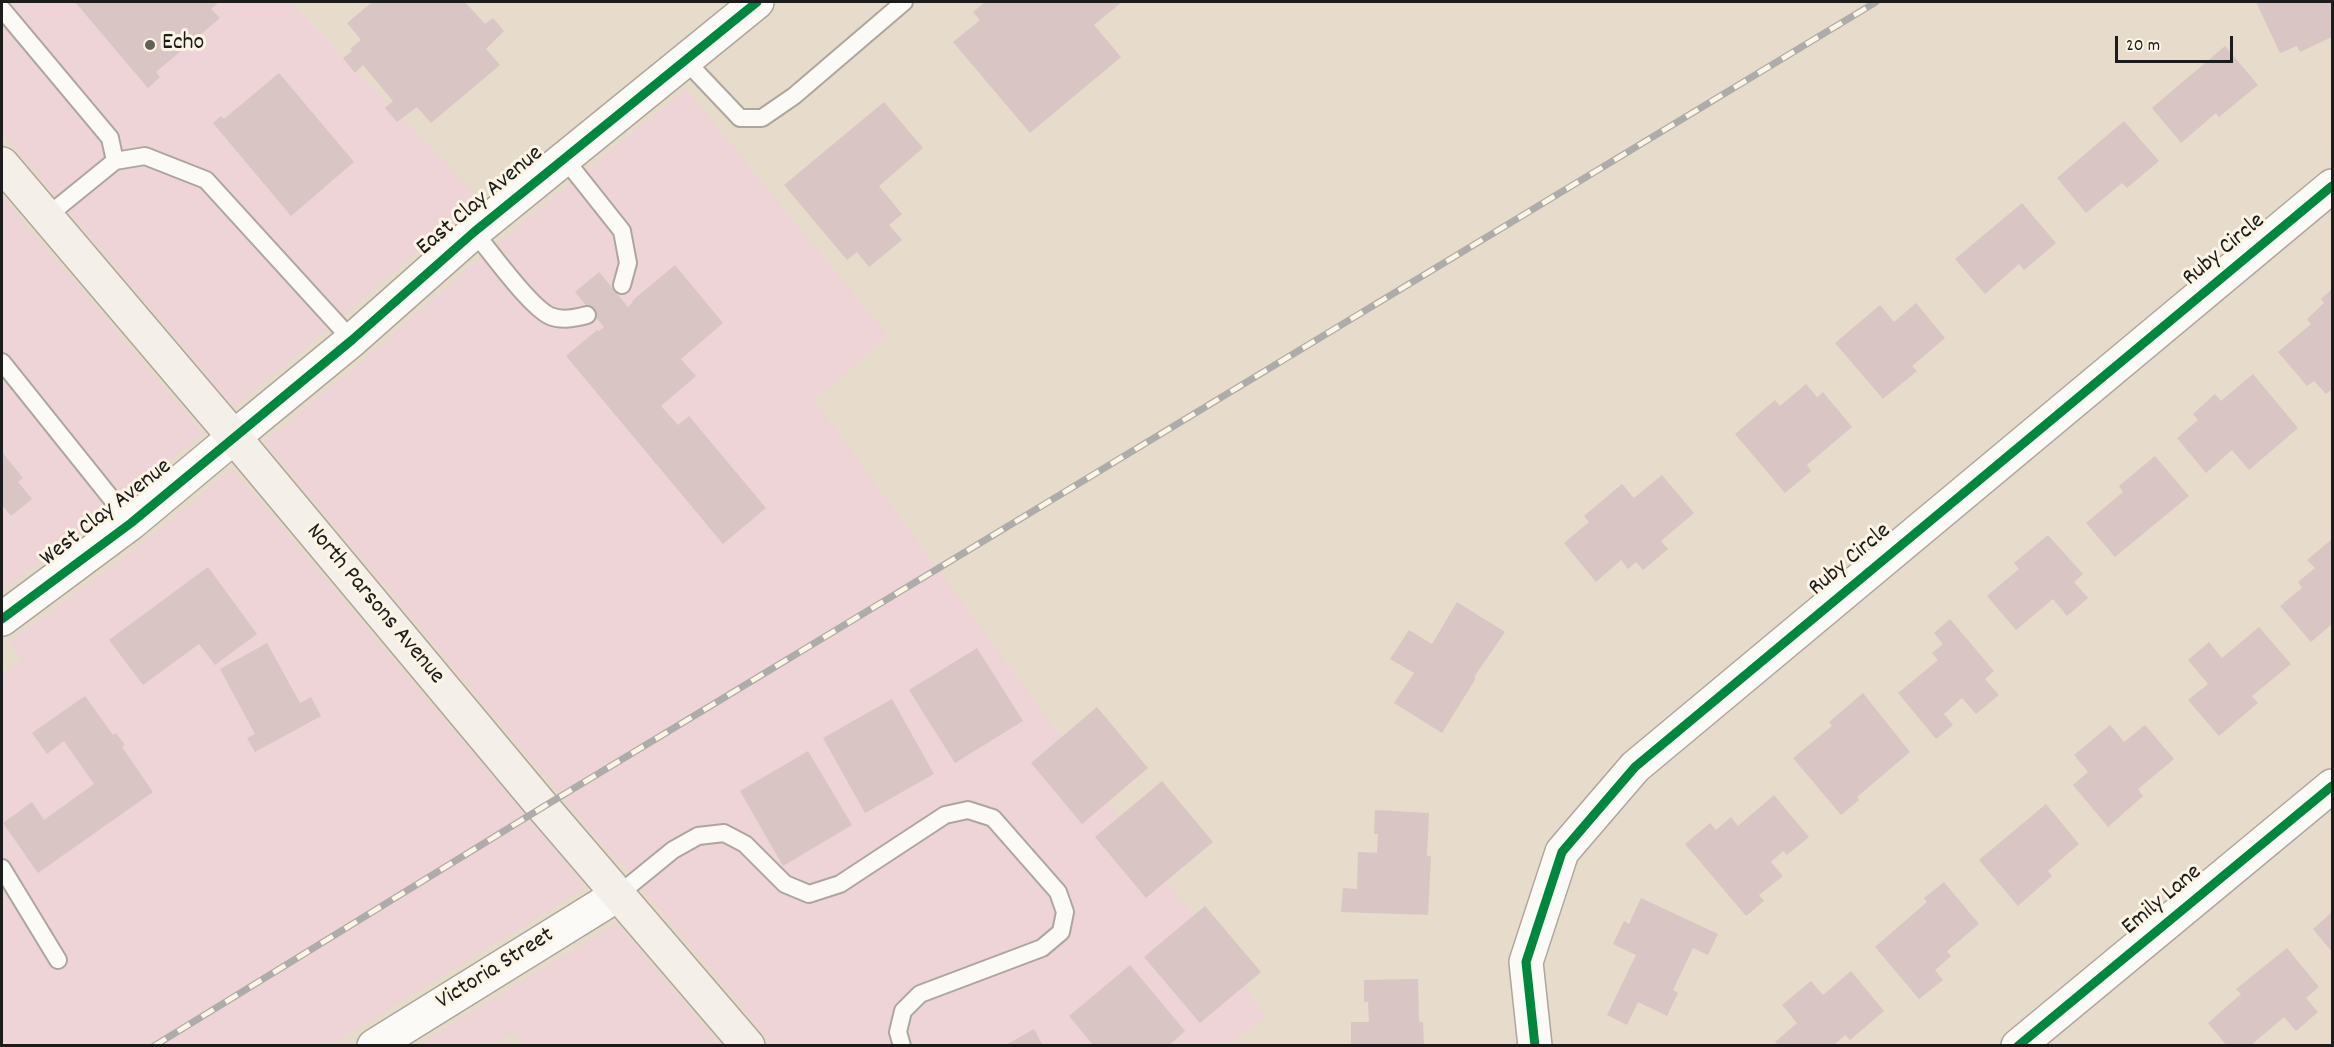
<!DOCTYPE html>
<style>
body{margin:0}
#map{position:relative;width:2334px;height:1047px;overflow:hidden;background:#e7dbcb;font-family:Dekko,sans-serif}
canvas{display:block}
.frame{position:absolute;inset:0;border:3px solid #1c1c1c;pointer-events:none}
.scale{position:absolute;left:2115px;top:36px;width:118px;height:27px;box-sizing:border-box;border:3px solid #1c1c1c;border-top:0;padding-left:8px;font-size:18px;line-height:21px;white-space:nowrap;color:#1c1c1c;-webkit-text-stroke:4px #fcf5e5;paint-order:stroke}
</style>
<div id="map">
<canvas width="2334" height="1047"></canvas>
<div class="frame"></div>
<div class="scale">20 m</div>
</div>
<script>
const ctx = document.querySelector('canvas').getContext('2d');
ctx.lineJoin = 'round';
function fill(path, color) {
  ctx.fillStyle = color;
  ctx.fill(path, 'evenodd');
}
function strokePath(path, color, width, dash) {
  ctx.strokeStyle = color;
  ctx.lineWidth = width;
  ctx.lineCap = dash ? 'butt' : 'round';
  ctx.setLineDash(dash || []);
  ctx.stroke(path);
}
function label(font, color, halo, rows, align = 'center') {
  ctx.font = font + ' Dekko,sans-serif';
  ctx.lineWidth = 6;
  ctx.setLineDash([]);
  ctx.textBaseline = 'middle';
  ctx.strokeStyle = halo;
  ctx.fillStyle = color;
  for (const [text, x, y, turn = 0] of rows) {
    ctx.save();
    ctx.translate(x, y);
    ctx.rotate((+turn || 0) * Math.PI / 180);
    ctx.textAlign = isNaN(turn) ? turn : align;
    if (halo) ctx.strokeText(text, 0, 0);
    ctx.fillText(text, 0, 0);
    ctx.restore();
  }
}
const built = new Path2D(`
 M2,2H290L479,198L337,322L234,407L2,133Z
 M686,89L888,336L814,400L1266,1016L1227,1045H774L636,882L624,865L619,864L559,794L264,442L367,357L489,250Z
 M2,196L203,433L117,505L2,591Z
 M232,468L586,887L331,1045L2,1046V675L22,660L9,642L145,541Z
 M617,923L720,1045H522L514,1033L492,1045H417Z`);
const building = new Path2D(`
 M75,2H217L218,3L211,9L220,18L156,72L160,77L148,88Z
 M372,2H465L485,24L493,18L504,31L486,49L500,65L431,123L417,107L397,122L385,108L393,101L363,65L355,73L343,58L352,51L350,49L361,40L347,23Z
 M985,2H1122L1094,25L1121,57L1030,133L953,42L980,20L973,12Z
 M2256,2H2332V37L2300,52L2297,46L2280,53Z
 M2225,46L2258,85L2219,117L2216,113L2181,143L2152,108Z
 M279,73L354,162L291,216L213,123L221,116L224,119Z
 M884,102L923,148L879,186L902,214L889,225L902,240L869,267L857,252L847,260L784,185Z
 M2124,121L2159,161L2127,188L2122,183L2086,213L2057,178Z
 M2022,203L2056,243L2024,270L2019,264L1985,294L1955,259Z
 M675,265L723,323L681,359L696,376L661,406L678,425L689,416L766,508L723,544L566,356L597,330L599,331L604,327L575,292L599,272L628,307L633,302L632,301Z
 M2332,289V389L2326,394L2314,381L2307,386L2278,352L2311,324L2307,319L2324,303L2321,299Z
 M1916,303L1945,338L1912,366L1917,371L1883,399L1835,343L1880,305L1894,322Z
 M2253,374L2298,428L2249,470L2232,450L2206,473L2177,438L2198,420L2193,414L2215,394L2221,401Z
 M1806,384L1817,397L1823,392L1852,427L1807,465L1811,471L1785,493L1735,434L1775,400L1780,406Z
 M2,452L23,478L18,482L32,499L11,516L2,505Z
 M2155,456L2189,496L2115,557L2086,523L2123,492L2119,486Z
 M1662,475L1694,513L1661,541L1668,549L1643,570L1636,562L1628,569L1621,560L1596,582L1564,543L1589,522L1584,516L1622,484L1634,498Z
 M2048,535L2083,574L2074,582L2088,598L2067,616L2053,599L2016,630L1987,596L2019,569L2014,563Z
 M2332,539V624L2311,642L2280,606L2302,588L2298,582L2315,568L2307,560Z
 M208,567L257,634L215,665L199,644L143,685L109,640Z
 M1457,602L1505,632L1474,677L1476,678L1442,733L1394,703L1414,673L1390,659L1409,630L1432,644Z
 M1950,619L1994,671L1985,679L1999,695L1976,714L1962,698L1944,714L1953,725L1936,739L1898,693L1938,660L1932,653L1943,644L1934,633Z
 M2259,627L2291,664L2252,696L2258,703L2219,736L2188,700L2208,684L2188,660L2209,642L2222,658Z
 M267,643L300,703L311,697L321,716L255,752L247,738L255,734L220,669Z
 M977,648L1023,721L955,763L909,690Z
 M1863,693L1910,752L1857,797L1859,800L1841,815L1793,758L1832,726L1829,722Z
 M85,696L113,735L116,733L125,745L122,747L153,792L38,873L3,823L32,802L44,820L94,784L64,741L47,754L32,733Z
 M892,699L934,774L865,813L823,738Z
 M1097,707L1148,768L1082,824L1031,763Z
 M2110,725L2124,742L2145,725L2174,759L2138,789L2143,796L2108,827L2073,785L2088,772L2074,755Z
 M808,751L852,825L783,866L740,791Z
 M1162,781L1213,842L1146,898L1095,837Z
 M1774,795L1809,837L1787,855L1783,851L1771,862L1783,876L1759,895L1764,901L1746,916L1685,844L1710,823L1716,830L1731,817L1738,826Z
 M2046,804L2079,844L2048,871L2052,876L2018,906L1979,860Z
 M1375,810L1429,813L1427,856H1431L1428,915L1341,912L1343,888L1357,889L1358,852L1377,853L1378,834H1374Z
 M1944,882L1979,924L1947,951L1951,956L1935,970L1943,980L1919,999L1875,947L1927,902L1924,898Z
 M1641,898L1718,934L1708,955L1693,948L1673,990L1678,993L1667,1016L1638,1002L1627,1025L1607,1015L1636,955L1613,944L1624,921L1629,924Z
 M1205,906L1261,972L1200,1023L1144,957Z
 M2332,912V952L2313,929Z
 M2287,948L2319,987L2306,998L2318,1012L2296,1031L2284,1017L2250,1046H2227L2208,1023L2241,994L2236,989Z
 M1130,965L1185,1031L1168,1046H1094L1069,1016Z
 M1851,971L1884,1011L1850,1040L1845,1035L1833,1046H1778L1775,1042L1797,1023L1782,1005L1811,981L1823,995Z
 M1418,979L1419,1022H1423L1424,1046H1351V1022H1369L1368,1002H1364V980Z
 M1034,1029L1043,1046H1004Z`);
const service = new Path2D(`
 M2,9L110,138L115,161
 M685,60L740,118H762L794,96L904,2
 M564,158L622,231L628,263L622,285
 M46,217L115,161L145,156L206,180L352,340
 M474,232C490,251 530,307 550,316C562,321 575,318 587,315
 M2,362L131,523
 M2,868L58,960
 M619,894L673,850L698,836L724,833L745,844L785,884L809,894L840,884L945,815L968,810L993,818L1058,892L1065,912L1061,932L1042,948L920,994L903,1011L898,1032L902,1046`);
const minor = new Path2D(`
 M2,619L131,523L234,437
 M1535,1046L1526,962L1562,852L1635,767L2332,186
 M2018,1046L2332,786`);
const tertiary = new Path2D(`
 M234,437L352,340L474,232L757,2
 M374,1046L619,894`);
const secondary = new Path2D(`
 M2,164L234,437L543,807L748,1046`);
const rail = new Path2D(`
 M154,1046L543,807L1876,2`);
const cycleway = new Path2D(`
 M2,619L131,523L352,340L474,232L757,2
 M1535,1046L1526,962L1562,852L1635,767L2332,186
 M2018,1046L2332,786`);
const markers = [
 [150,45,6,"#635f59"]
];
const poiNames = [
 ["Echo",162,45]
];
const streetNames = [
 ["East Clay Avenue",481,202,-40],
 ["Ruby Circle",2225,251,-40],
 ["West Clay Avenue",107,514,-38],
 ["Ruby Circle",1851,561,-40],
 ["North Parsons Avenue",374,605,50],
 ["Emily Lane",2163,901,-40],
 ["Victoria Street",496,970,-32]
];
fill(built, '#eed4d6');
fill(building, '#d9c5c4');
strokePath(service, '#aea69c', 20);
strokePath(minor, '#aea69c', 36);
strokePath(tertiary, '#aea69c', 36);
strokePath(secondary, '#aea69c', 36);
strokePath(service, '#fbfaf7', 16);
strokePath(minor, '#fbfaf7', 33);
strokePath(tertiary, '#fbfaf7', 33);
strokePath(secondary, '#f5efe9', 33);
strokePath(rail, '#aeacaa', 7);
strokePath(rail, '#fcf5e5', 4.5, [14]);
strokePath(cycleway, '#00873e', 9);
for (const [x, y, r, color] of markers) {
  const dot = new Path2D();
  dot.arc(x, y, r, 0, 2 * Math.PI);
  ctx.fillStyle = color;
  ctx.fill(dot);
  strokePath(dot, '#fcf5e5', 2);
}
label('24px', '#1c1c1c', '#fcf5e5', poiNames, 'left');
label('24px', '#1c1c1c', '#fcf5e5', streetNames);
</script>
